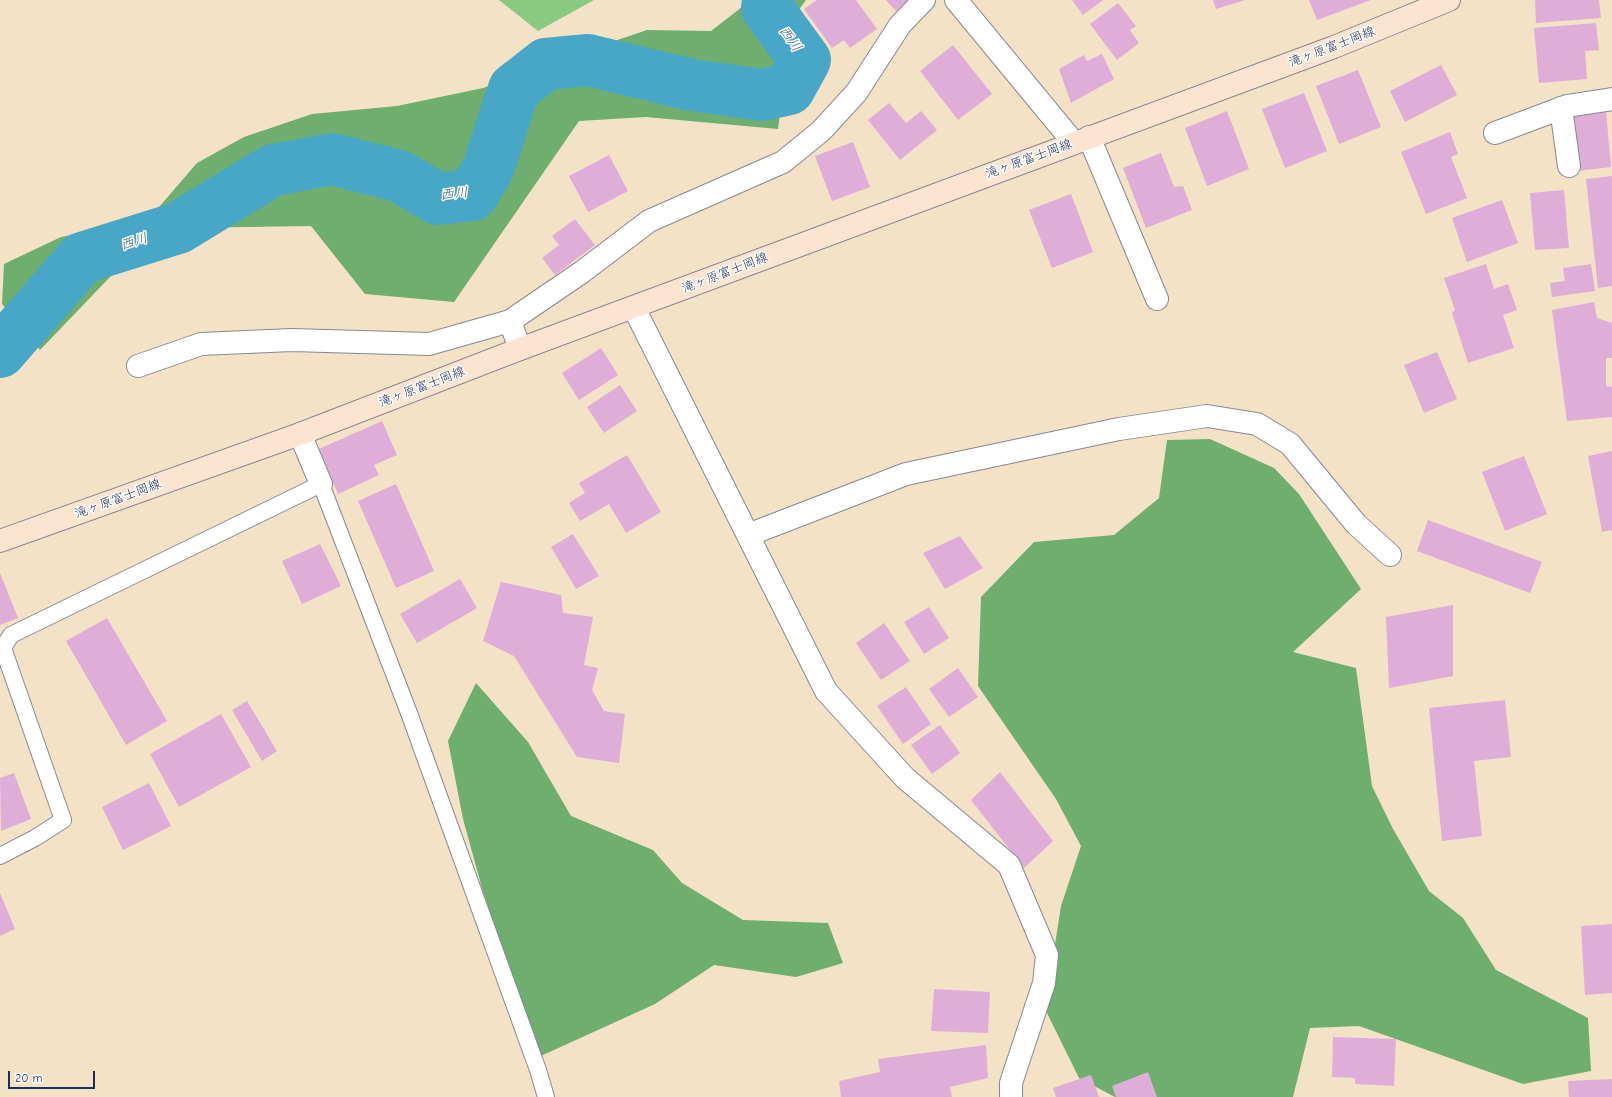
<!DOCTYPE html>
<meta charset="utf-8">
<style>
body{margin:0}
#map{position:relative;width:1612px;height:1097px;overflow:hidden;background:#f3e2c6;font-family:"Comic Neue",sans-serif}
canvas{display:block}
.scale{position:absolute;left:8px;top:1071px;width:87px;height:18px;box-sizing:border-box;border:2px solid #1b2f5e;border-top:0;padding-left:5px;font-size:12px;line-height:14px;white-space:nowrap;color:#1b2f5e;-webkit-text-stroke:3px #fdfcf7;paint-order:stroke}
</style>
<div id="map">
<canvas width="1612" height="1097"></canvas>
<div class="scale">20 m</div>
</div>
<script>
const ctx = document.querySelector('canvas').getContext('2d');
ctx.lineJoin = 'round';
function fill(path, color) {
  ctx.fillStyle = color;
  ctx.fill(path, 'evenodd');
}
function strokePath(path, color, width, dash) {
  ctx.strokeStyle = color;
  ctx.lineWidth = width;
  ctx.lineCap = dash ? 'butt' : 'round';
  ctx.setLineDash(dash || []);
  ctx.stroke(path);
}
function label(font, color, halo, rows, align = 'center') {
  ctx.font = font + ' "Comic Neue","Klee One",sans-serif';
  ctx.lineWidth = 3;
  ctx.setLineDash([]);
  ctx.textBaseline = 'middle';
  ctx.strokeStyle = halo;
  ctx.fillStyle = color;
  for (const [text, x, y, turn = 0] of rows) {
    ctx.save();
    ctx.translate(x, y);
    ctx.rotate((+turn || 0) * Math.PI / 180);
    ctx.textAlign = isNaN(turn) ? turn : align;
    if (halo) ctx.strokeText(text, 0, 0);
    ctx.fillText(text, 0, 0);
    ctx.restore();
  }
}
const green = new Path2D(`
 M499,0H594L538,31Z`);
const forest = new Path2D(`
 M751,0H806L793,18L778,129L646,117L579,121L454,302L365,294L311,226L182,228L110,277L40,350L2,304L4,264L61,237L147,221L197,163L244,137L312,114L397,106L483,88L555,61L647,30L711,31Z
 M1210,439L1274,468L1299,494L1361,589L1293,652L1356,668L1372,786L1393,829L1429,891L1463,918L1496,970L1588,1018L1591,1071L1523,1084L1359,1026L1310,1028L1293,1097H1115L1079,1078L1045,1009L1061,906L1081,846L1056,799L978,686L981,597L1034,542L1114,535L1159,498L1167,440Z
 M476,683L528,742L571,816L653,850L682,883L743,920L828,923L843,963L796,977L714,965L655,1004L532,1060L506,961L482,888L463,819L448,741Z`);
const river = new Path2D(`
 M0,352L82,258L178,228L273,170L332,159L399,176L438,199L472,195L488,169L514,89L546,64L588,60L692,85L762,95L789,89L805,60L767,8L768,0`);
const building = new Path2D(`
 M817,0H856L877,29L850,48L844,40L832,48L804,9Z
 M886,0H909L896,11Z
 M1072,0H1103L1083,15Z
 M1213,0H1245L1216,9Z
 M1309,0H1371L1317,20Z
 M1535,0H1599L1601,18L1536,23Z
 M1118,3L1136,26L1130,30L1139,43L1117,60L1090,24Z
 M1596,23L1599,50L1585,51L1587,79L1539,83L1534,28Z
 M953,45L992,94L958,120L920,71Z
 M1102,54L1114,79L1071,103L1059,69L1084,55L1087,61Z
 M1441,65L1457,95L1405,122L1390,91Z
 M1358,70L1381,127L1339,144L1316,86Z
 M1304,93L1327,151L1285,168L1262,109Z
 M889,103L906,123L921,111L937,130L900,160L868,120Z
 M1606,110L1611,167L1577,171L1573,113Z
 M1227,111L1249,169L1207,186L1185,128Z
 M1450,132L1458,154L1451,157L1467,198L1426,214L1401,152Z
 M853,142L870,187L832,201L815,156Z
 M1161,153L1174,187L1183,186L1192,210L1146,228L1123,168Z
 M609,155L628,191L588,212L569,176Z
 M1612,176V286L1598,288L1586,179Z
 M1564,190L1569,248L1535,250L1530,193Z
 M1071,194L1093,252L1052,268L1029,210Z
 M1502,200L1518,243L1467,262L1452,218Z
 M575,219L595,245L555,275L542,258L559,245L552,236Z
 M1486,264L1494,289L1508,284L1517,310L1503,315L1514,348L1468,363L1452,313L1455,310L1444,278Z
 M1591,264L1595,291L1552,297L1550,283L1565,281L1563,268Z
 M1594,302L1597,318L1612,323V358H1606V386L1612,387V417L1567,421L1552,310Z
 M601,348L618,375L579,400L562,373Z
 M1437,352L1457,399L1424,413L1404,365Z
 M620,385L637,411L604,433L587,407Z
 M382,421L397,455L374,465L379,475L338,494L319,449Z
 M1612,451V530L1602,532L1588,456Z
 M627,455L661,512L626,533L609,504L580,521L569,503L585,493L579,483Z
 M1524,456L1547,514L1505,531L1482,472Z
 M396,484L434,571L396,588L358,501Z
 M1428,520L1542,562L1530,593L1417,551Z
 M573,534L599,576L576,589L551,547Z
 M960,536L983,568L945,589L923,553Z
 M320,544L341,586L302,604L282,561Z
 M0,573L18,618L0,625Z
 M460,579L477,608L417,643L400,614Z
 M501,582L561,595L563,613L593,617L584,665L598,668L592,690L604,711L625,714L619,763L577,757L514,656L483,641Z
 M1453,605V676L1389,688L1386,617Z
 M929,607L949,638L924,654L904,622Z
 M107,618L167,721L126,745L66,641Z
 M884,623L910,661L881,680L856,643Z
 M958,668L978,697L949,717L929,689Z
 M906,687L931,724L903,744L877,706Z
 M1505,700L1511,757L1474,761L1482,836L1442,841L1429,708Z
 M247,701L277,751L262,761L232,710Z
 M221,714L251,767L179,807L150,754Z
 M940,725L960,753L932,774L911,745Z
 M1000,772L1053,841L1024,868L971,800Z
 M14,773L31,819L1,831L0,778Z
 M149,783L171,826L123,850L102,807Z
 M0,893L15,929L0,936Z
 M1612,924V993L1585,995L1581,926Z
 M934,989L990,992L988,1033L931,1031Z
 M1333,1037L1396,1039L1394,1086L1355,1084V1078L1332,1077Z
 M986,1045L988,1078L950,1087L952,1097H841L839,1081L880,1072L878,1059Z
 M1148,1072L1157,1097H1116L1112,1086Z
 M1091,1075L1099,1097H1056L1053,1088Z
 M1612,1079V1097H1569L1568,1081Z`);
const service = new Path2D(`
 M0,856L35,838L63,820L3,648L11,635L321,484L409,713L538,1070L546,1097`);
const minor = new Path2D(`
 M956,0L1074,143
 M1561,108L1569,166
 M1495,133L1567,106L1612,99
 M1089,137L1157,299
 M634,308L826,691L905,778L1009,865L1047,955L1044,983L1011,1083V1097
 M520,349L510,321L582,272L649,221L783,162L821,131L856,93L900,25L924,0
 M138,366L201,344L292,340L429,344L510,321
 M300,434L321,484
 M748,535L906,474L1119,429L1207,416L1257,424L1290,444L1356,524L1390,555`);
const secondary = new Path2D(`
 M0,541L300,434L520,349L1334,47L1449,0`);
const streetNames = [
 ["滝ヶ原富士岡線",1332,47,-21],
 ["滝ヶ原富士岡線",1029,159,-20],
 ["滝ヶ原富士岡線",725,273,-21],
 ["滝ヶ原富士岡線",422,387,-21],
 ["滝ヶ原富士岡線",118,499,-20]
];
const waterNames = [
 ["西川",790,39,54],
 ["西川",454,194,-6],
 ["西川",134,242,-18]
];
fill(green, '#89ca81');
fill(forest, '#6eae6f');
strokePath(river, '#48a7c7', 52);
fill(building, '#dfaed8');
strokePath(service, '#878892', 18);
strokePath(minor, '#878892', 24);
strokePath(secondary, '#878892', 24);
strokePath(service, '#fff', 16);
strokePath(minor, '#fff', 22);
strokePath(secondary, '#fce5d0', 22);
label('13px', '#1b2f5e', '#fdfcf7', streetNames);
label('italic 14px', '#2d5f88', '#fdfcf7', waterNames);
</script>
